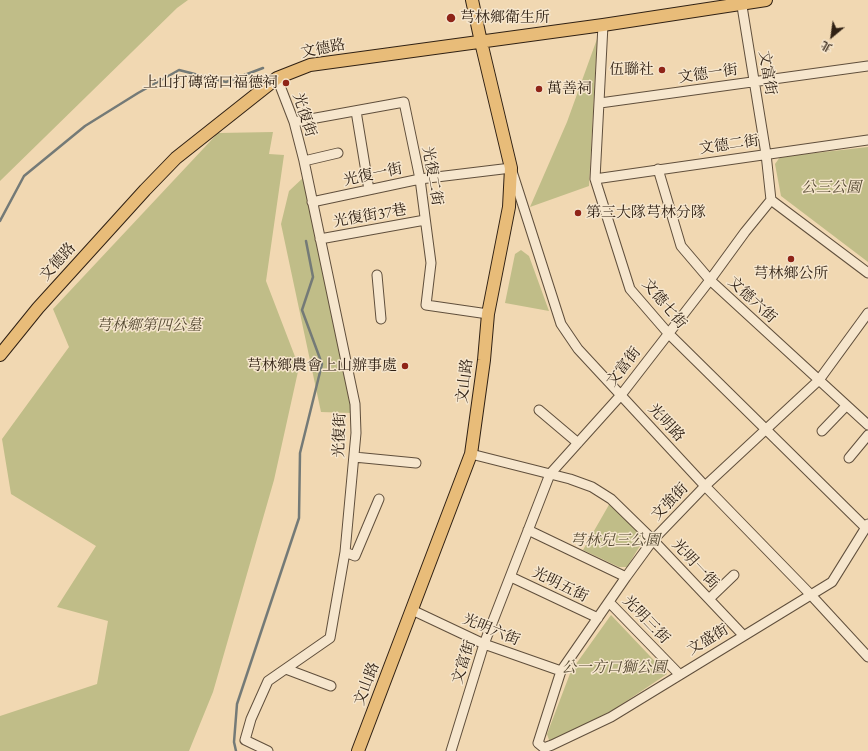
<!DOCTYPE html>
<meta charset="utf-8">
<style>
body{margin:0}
#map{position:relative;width:868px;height:751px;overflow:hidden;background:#f1d8b2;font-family:"EB Garamond","Noto Serif TC",serif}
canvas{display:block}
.north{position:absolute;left:812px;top:16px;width:40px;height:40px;-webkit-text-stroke:3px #f6e6cd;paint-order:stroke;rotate:209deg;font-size:11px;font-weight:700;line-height:16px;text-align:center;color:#302114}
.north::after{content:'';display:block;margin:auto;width:14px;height:18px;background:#302114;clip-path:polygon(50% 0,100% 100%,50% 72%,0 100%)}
</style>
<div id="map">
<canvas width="868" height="751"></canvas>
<div class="north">北</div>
</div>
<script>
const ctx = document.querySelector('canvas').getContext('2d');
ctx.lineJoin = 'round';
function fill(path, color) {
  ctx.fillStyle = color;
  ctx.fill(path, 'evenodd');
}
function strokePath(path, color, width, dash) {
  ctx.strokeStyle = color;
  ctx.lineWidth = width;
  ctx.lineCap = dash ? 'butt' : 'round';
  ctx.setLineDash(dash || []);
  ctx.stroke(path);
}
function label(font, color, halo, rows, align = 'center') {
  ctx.font = font + ' "EB Garamond","Noto Serif TC",serif';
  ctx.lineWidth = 3;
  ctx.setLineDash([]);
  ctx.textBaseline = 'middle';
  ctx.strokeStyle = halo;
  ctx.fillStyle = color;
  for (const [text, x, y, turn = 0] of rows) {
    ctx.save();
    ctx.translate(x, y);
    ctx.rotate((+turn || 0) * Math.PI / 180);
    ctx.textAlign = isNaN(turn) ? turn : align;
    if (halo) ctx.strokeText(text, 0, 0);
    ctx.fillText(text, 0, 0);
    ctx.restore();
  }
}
const green = new Path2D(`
 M0,0H188L177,8L0,181Z
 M597,39L589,186L530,207L567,122Z
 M273,132L269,154L284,155L266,281L299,367L274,480L213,692L189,751H0V716L97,684L108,621L57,607L96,546L11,494L2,439L69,347L53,309L218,133Z
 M868,147V262L781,196L775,164L780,157Z
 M305,176L352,413L321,412L281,224L289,191Z
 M521,250L529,256L549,311L505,303L515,254Z
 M610,503L641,536V544L627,567H619L583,550Z
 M611,615L667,674L613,710L555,740H549L547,734L571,671Z`);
const stream = new Path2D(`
 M0,221L24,176L85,126L138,93L179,70L226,82L263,68
 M236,751L234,742L237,704L299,518L300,453L322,364L302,310L313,277L306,241`);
const minor = new Path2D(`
 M603,25L595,179L630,289L668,333L865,527
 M600,103L868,66
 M356,111L369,190
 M294,122L404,102L420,179L431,263L426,305L488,314
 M304,161L338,153
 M658,169L681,246L710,280L868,425
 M595,179L868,140
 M771,200L868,273
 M312,202L420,179L511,168L561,324L578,349L705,486L811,595L868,657
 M320,239L425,220
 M377,275L381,319
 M868,313L819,380L705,486L653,540L626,577L561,671L538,743L544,748L552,745L611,717L832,582L868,524
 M539,410L578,443
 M822,431L846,406
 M471,454L570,479L592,487L611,499L653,540L743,635
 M354,457L416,463
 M849,458L868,435
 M528,530L626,577
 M345,552L355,556L379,499
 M511,577L598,618
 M709,599L734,575
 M609,602L679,674
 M412,610L484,644L561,671
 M286,669L331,686
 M268,751L245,740L251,719L268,681L330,638L345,552L356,433L355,404L304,161L294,122L277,78
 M451,751L484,644L550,474L621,395L710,280L745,232L771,200L766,154L741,0`);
const major = new Path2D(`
 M0,355L38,308L145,190L176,158L277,78L310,65L603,25L766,0
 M358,751L471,454L484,360L488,314L509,207L511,168L481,42L472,0`);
const markers = [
 [451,18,5,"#8f2418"],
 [662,70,4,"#8f2418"],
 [286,83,4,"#8f2418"],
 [539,89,4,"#8f2418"],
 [578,213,4,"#8f2418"],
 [791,259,4,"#8f2418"],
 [405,366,4,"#8f2418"]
];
const poiNames = [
 ["芎林鄉衛生所",460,18],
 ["伍聯社",654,70,"right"],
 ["上山打磚窩口福德祠",278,83,"right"],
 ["萬善祠",547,89],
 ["第三大隊芎林分隊",586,213],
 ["芎林鄉公所",791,274,"center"],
 ["芎林鄉農會上山辦事處",397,366,"right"]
];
const streetNames = [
 ["文德路",323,49,-11],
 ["文富街",767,73,81],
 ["文德一街",708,74,-8],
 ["光復街",304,115,72],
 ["文德二街",729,145,-8],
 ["光復一街",373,175,-12],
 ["光復二街",432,176,80],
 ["光復街37巷",370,216,-10],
 ["文德路",58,262,-48],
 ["文德六街",752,300,43],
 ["文德七街",664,304,50],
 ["文富街",624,367,-52],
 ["文山路",465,381,-83],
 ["光明路",666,423,47],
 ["光復街",340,435,-88],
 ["文強街",670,502,-46],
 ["光明一街",695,564,47],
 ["光明五街",560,585,26],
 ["光明三街",646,620,46],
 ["光明六街",491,630,22],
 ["文盛街",708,640,-31],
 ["文富街",464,662,-72],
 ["文山路",367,684,-69]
];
const parkNames = [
 ["公三公園",831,188],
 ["芎林鄉第四公墓",149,326],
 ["芎林兒三公園",615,541],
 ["公一方口獅公園",614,668]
];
fill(green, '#c0bd88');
strokePath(stream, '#747a77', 2.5);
strokePath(minor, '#604f3c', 11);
strokePath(major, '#302114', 14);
strokePath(minor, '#f6e6cd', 9);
strokePath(major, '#e8bc79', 12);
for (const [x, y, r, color] of markers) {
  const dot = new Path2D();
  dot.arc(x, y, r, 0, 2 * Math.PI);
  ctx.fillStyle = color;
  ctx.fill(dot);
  strokePath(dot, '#f6e6cd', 1.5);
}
label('15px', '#302114', '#f6e6cd', poiNames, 'left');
label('15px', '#302114', '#f6e6cd', streetNames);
label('italic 15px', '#544831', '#f6e6cd', parkNames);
</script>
